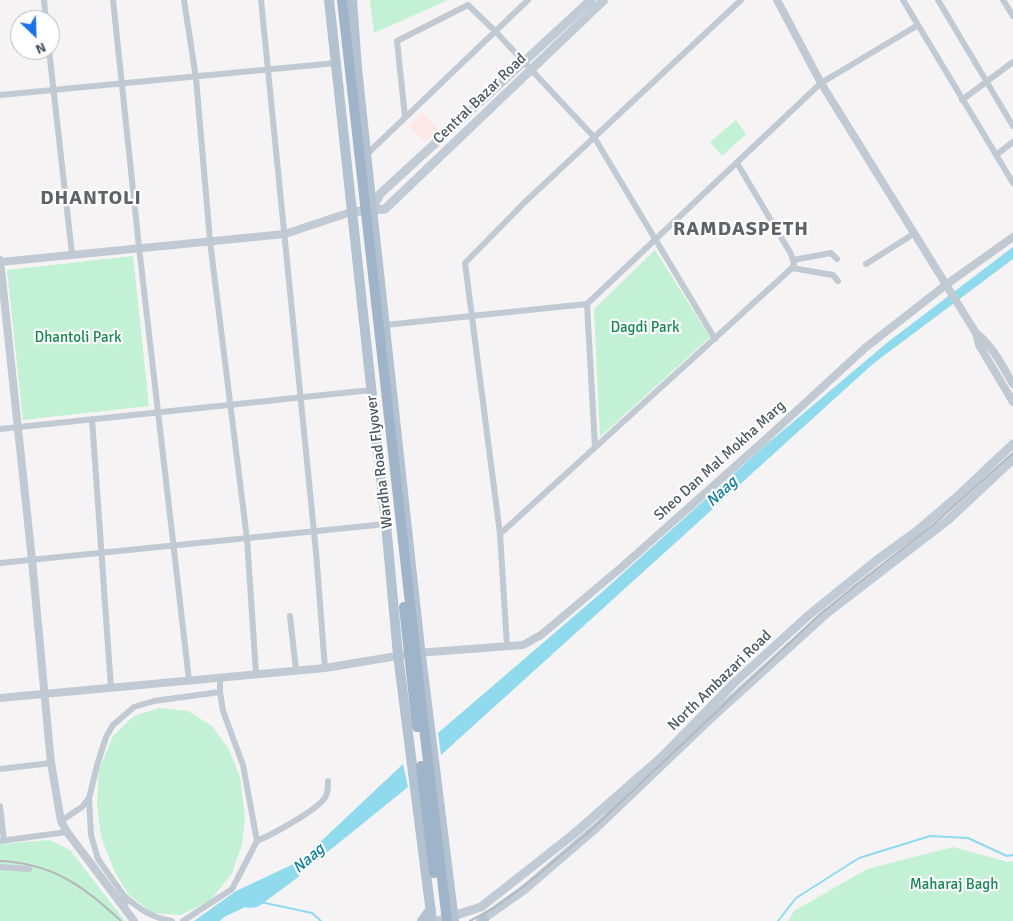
<!DOCTYPE html>
<style>
body{margin:0}
#map{position:relative;width:1013px;height:921px;overflow:hidden;background:#f5f3f3;font-family:Signika,sans-serif}
canvas{display:block}
.north{position:absolute;left:10px;top:10px;width:50px;height:50px;box-sizing:border-box;background:#fff;border:1px solid #b7bbc0;border-radius:50%;rotate:156deg;font-size:14px;font-weight:700;line-height:20px;text-align:center;color:#4a5661}
.north::after{content:'';display:block;margin:auto;width:18px;height:22px;background:#1a73e8;clip-path:polygon(50% 0,100% 100%,50% 72%,0 100%)}
</style>
<div id="map">
<canvas width="1013" height="921"></canvas>
<div class="north">N</div>
</div>
<script>
const ctx = document.querySelector('canvas').getContext('2d');
ctx.lineJoin = 'round';
function fill(path, color) {
  ctx.fillStyle = color;
  ctx.fill(path, 'evenodd');
}
function strokePath(path, color, width, dash) {
  ctx.strokeStyle = color;
  ctx.lineWidth = width;
  ctx.lineCap = dash ? 'butt' : 'round';
  ctx.setLineDash(dash || []);
  ctx.stroke(path);
}
function label(font, color, halo, rows, align = 'center') {
  ctx.font = font + ' Signika,sans-serif';
  ctx.lineWidth = 4.5;
  ctx.setLineDash([]);
  ctx.textBaseline = 'middle';
  ctx.strokeStyle = halo;
  ctx.fillStyle = color;
  for (const [text, x, y, turn = 0] of rows) {
    ctx.save();
    ctx.translate(x, y);
    ctx.rotate((+turn || 0) * Math.PI / 180);
    ctx.textAlign = isNaN(turn) ? turn : align;
    if (halo) ctx.strokeText(text, 0, 0);
    ctx.fillText(text, 0, 0);
    ctx.restore();
  }
}
const medical = new Path2D(`
 M422,112L439,130L426,142L409,126Z`);
const green = new Path2D(`
 M370,0H448L374,33Z
 M736,120L746,134L722,156L710,142Z
 M655,250L710,337L600,437L594,309Z
 M133,256L149,406L23,420L7,270Z
 M159,708L188,711L212,726L228,748L240,777L245,818L242,845L232,873L211,900L181,915L152,913L128,894L114,870L101,837L97,804L99,770L113,736L134,716Z
 M50,840L70,850L125,921H0V844Z
 M953,847L1008,862L1013,861V921H788L794,911L867,869Z`);
const water = new Path2D(`
 M1013,247V259L874,363L441,755L438,733L601,593L761,449L888,342Z
 M403,764L408,787L309,867L276,885L254,903L224,917L220,921H194L236,891L300,861Z`);
const stream = new Path2D(`
 M256,901L312,913L321,921
 M778,921L796,898L859,858L930,836L968,838L1007,856L1013,855`);
const river = new Path2D(`
 M249,902L256,901L295,872`);
const minor = new Path2D(`
 M44,0L46,20
 M113,0L139,247L189,680
 M184,0L196,78L210,241L247,539L256,673
 M261,0L316,552L325,668
 M903,0L1013,183
 M938,0L1013,126
 M1003,0L1013,16
 M49,50L72,254
 M0,95L336,63
 M962,100L1013,62
 M405,117L397,41L468,5L495,31L594,137L715,339
 M366,155L528,0
 M996,155L1013,142
 M793,260L831,253L837,259
 M866,264L915,233
 M792,268L833,275L838,281
 M385,325L587,304
 M92,419L111,688
 M0,429L371,390
 M595,447L587,304L821,83L918,25
 M500,534L792,268L794,264L791,254L737,163
 M0,563L386,524
 M290,616L296,670
 M507,646L500,534L465,263L525,202L741,0
 M0,769L51,763
 M89,798L91,835L98,859L124,896
 M0,806L4,841
 M61,821L82,807L89,798L98,762L106,737L113,725L134,707L154,701L220,692
 M0,841L67,832
 M257,841C271,835 320,809 326,796C328,792 328,785 328,781
 M0,867L29,869
 M126,911L124,896C141,910 150,917 172,921
 M183,921L232,889L257,841L243,765L223,711L220,692V677`);
const tertiary = new Path2D(`
 M777,0L821,83L976,333L979,345L1013,402
 M0,260L32,560L51,763L61,821L67,832L134,921
 M0,262L285,234L351,212
 M976,333C993,346 1002,366 1013,384
 M417,653L523,645L541,635L623,566L767,438L865,348L947,284L1013,237
 M0,698L325,668L403,655`);
const secondary = new Path2D(`
 M372,209L380,194L591,0
 M351,212L385,209L604,0
 M437,921L481,907L575,833L663,756L734,683L809,615L877,560L917,531L958,496L1013,444
 M480,921L525,889L597,827L709,720L827,613L948,520L1013,459`);
const primary = new Path2D(`
 M329,0L386,524L398,655L432,921
 M352,0L357,68L372,209L420,648L454,921
 M422,921L431,909
 M483,921L484,919`);
const trunk = new Path2D(`
 M342,0L424,728L447,921
 M404,607L417,727
 M421,766L434,873`);
const rail = new Path2D(`
 M0,861C52,863 85,887 121,921
 M470,921L494,908L528,883L589,832L818,616L857,584L933,525L1013,453`);
const streetNames = [
 ["Central Bazar Road",480,99,-44],
 ["Sheo Dan Mal Mokha Marg",720,461,-42],
 ["Wardha Road Flyover",380,462,-97],
 ["North Ambazari Road",720,681,-44]
];
const parkNames = [
 ["Dagdi Park",645,328],
 ["Dhantoli Park",78,338],
 ["Maharaj Bagh",954,885]
];
const waterNames = [
 ["Naag",722,492,-43],
 ["Naag",309,859,-41]
];
const districtNames = [
 ["DHANTOLI",91,199],
 ["RAMDASPETH",741,230]
];
fill(medical, '#fce8e6');
fill(green, '#c3f1d5');
fill(water, '#90daee');
strokePath(stream, '#90daee', 2);
strokePath(river, '#90daee', 12);
strokePath(minor, '#c1cad2', 6);
strokePath(tertiary, '#c1cad2', 8);
strokePath(secondary, '#c1cbd6', 9);
strokePath(primary, '#b3c2d1', 10);
strokePath(trunk, '#9fb4c9', 10);
strokePath(rail, '#b5b8bd', 2);
label('15px', '#4a5661', '#fff', streetNames);
label('15px', '#17864f', '#fff', parkNames);
label('italic 16px', '#0c7c9b', '#fff', waterNames);
ctx.letterSpacing = '1px';
label('bold 20px', '#5f6368', '#fff', districtNames);
ctx.letterSpacing = '0px';
</script>
